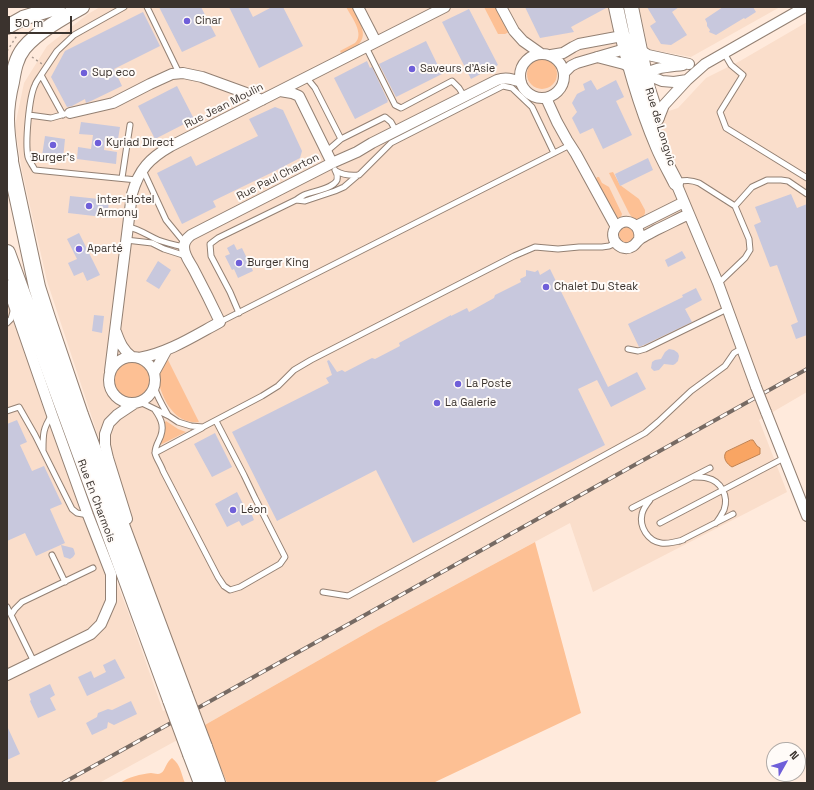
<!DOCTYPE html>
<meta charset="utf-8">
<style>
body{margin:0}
#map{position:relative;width:814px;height:790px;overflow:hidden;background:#ffeadc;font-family:"Space Grotesk",sans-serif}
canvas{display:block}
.frame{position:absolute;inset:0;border:8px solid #3b332e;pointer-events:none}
.north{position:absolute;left:766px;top:742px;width:40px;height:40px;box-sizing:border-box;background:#fffbf8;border:1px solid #b1aba7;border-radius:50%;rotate:51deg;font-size:11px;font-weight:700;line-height:16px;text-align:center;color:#3b332e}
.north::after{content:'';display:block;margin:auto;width:14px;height:18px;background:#6f5fd9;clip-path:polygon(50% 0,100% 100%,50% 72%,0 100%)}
.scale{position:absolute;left:8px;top:16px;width:64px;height:18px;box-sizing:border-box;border:2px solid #3b332e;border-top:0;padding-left:5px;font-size:12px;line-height:14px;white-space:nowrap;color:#3b332e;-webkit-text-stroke:3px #fffbf8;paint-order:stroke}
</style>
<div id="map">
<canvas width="814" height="790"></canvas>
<div class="frame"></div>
<div class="north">N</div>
<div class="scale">50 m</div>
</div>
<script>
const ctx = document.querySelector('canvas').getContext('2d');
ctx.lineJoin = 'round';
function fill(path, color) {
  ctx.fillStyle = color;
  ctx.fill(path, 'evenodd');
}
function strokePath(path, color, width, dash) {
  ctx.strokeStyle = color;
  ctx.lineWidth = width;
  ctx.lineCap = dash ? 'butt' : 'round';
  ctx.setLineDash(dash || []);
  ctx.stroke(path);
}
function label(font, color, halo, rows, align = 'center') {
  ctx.font = font + ' "Space Grotesk",sans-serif';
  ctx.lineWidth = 4;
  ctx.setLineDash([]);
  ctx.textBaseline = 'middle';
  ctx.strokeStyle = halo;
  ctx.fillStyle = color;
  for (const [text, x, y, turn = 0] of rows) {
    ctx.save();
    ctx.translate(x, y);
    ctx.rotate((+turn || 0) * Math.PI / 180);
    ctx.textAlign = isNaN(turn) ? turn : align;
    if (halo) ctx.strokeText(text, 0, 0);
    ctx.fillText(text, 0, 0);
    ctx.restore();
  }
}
const built = new Path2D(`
 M100,7H610L621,61L644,119L678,108L706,78L740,61L807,22V392L759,420L787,492L593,592L570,523L379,626L203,726L96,430L47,281L22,171L15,126L24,83L47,46L88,14Z
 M639,7H780L691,57L648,49Z
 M7,297L130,617L163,711L170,708L181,738L99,783H7Z`);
const green = new Path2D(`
 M346,7H352C358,19 371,37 356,46C351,49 346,51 341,53L340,51L355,43C365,34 351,16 346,7Z
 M484,7H496L507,26L509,32L505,34H498Z
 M527 74a15 15 0 1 1 30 0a15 15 0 1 1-30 0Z
 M613,172L620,185L639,199L645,210V213C642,222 634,222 629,213L609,173Z
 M597,177H599L602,183L609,187L622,214L621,217L617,218L613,213L596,179Z
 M619 235a8 8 0 1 1 16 0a8 8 0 1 1-16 0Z
 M167,358L199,422C180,424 168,409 162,393C160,388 158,381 159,375C160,369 164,363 167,358Z
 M112 381a19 19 0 1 1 38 0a19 19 0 1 1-38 0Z
 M166,421L178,429L186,432L160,445L159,444L163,436L165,422Z
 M535,542L581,713L433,783H227L203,726L379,626Z
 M172,758C181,765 181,774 185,783H120C128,777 141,774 151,773C154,773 158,775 161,773C165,771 166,762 172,758Z`);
const water = new Path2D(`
 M751,440H753L757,446L760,448V454L732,467C727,464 722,458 726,452Z`);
const building = new Path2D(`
 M159,7H201L216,36L182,52Z
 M229,7H248L253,17L272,7H283L303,46L259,68Z
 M525,7H608L571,27L574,32L540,38Z
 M647,7H679L672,12L687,35L671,45L661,44L650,26L656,22Z
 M723,7H753L756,12L745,19L744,18L716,35L709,32L710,30L707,26V23L705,19Z
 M469,9L498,65L471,79L442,22Z
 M143,12L160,46L114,69L122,86L91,101L86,103L85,99L72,106L67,107L51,77L65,51Z
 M426,41L442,74L396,97L379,64Z
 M367,61L370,68L372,67L388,101H387L388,102L355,119L334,78Z
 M591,80L597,90L616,80L624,97L616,101L632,135L603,149L593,128L580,134L572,118L577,112L572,103L577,94L585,90L583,84Z
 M177,86L194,119L155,139L138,106Z
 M275,107L283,110L302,151L300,158L275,171L213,201L216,207L182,224L157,173L191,156L196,166L258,136L249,119Z
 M81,122L120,127L118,139L105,137L104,150L117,152L116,164L77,159L78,147L91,149L93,135L79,134Z
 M45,136L65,139L63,159L42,156Z
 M648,158L653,170L620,186L615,174Z
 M791,194L797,208L807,204V335L796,339L791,325L798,322L777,265L770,267L754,225L761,222L755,207Z
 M70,196L109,200L108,211H112V218L68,213Z
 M79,233L100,275L87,281L83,272L74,276L68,263L77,259L67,239Z
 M234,244L237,250L242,248L253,271L238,278L234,269L232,270L225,256L230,254L227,248Z
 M682,251L686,258L668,267L665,260Z
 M158,261L171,270L159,289L146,281Z
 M550,269L608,387L637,372L646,389L611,407L597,380L578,389L605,445L413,543L376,470L277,521L232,432L329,383L326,378L332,375L327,361L329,360L337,372L342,370L345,372L372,358L375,359L400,346L399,343L451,315V316L467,308L469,312L494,298L495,295L521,282L520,279L526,276V270L535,272L538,270L540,275Z
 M696,288L702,300L685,309L692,322L644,345L639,347L628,324L683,297L682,295Z
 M94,315L104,316L102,333L92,331Z
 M669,349L674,350L678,353L679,356L678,361L675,364L673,365L664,364L659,370L654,371L651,368L652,362L655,360L661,359L665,352Z
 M17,420L27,442L20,445L32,471L44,466L62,504L50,509L65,543L36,556L25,533L7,541V424Z
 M215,433L232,467L212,477L194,444Z
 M237,492L247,512L250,510L254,520L242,526L239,521L227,527L215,504Z
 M61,545L73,548L74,550L75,554L73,557L70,559L64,557Z
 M115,659L125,678L87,696L78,677L91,671L94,678L106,672L103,665Z
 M50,684L55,695L50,698L56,710L38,718L30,701L31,700L29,694Z
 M131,701L137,714L114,725L108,722L107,728L92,735L86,723L97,717L98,713L108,709L112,710Z
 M7,726L20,754L7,760Z`);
const path = new Path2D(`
 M7,51L18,34
 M32,57L42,64`);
const lane = new Path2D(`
 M147,7L179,73
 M366,47L395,105L401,108L452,81L459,88L464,96
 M724,53L731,65L743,75L720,112L726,128L807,178
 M41,75C39,78 36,82 35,85C29,97 25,143 28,157C29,161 33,166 35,170L137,180
 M306,77L315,88L341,139L385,117L391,122L396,131
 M29,115L51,118L65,114
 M63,115L41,75L57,51L74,35L124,7
 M326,152L341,139
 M143,170L166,220L184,242
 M336,171C343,175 350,176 359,175L391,143L503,86L512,88L532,107L554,153
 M122,178L130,125
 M677,182C686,180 691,180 699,183L735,206L749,239L750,250L745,258L722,280L718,283
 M296,200L305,201L335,191L344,187L358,175
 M735,206L752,187L767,180H781L788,181L807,194
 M128,227C139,229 147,235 158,240C166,243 175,245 184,247
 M126,240L152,243L164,249L186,256
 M239,313L230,292L211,256L210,244L218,238L296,200C299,198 302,196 304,195C313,191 333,189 337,180C338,176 337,173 335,170
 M220,322L570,145
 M7,323L11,319L14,308
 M628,349L638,351L645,349L727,309
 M154,386C157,397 162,405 168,415
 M140,402L169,416L178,422L191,426L203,427L262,396L278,386L294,370L311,360L514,256L535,247L558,249L579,247H602L609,246L616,243
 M155,410C162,420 165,428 159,440C157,444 155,448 155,453C156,458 161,465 163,471L218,577L224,586L230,590L240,587L280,564L285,557L255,498L244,475L216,421
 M7,411L19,407L35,435L72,509L77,513L88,515
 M43,450C43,434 43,428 52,415
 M155,453L202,428
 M695,477C699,477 703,477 707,478C721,481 729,496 724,510C722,514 719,519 716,523
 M650,500C646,505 643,509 642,514C639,527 648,541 661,543C668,544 676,542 683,540
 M632,508L710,468
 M660,523L784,458
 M680,541L733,514
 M52,555L65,582
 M323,592L348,596L645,433L658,422L691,391L725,366L734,353L741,349
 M7,607L11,615
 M34,662L11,615L15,609L22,602L93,568`);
const street = new Path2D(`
 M358,7L376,42
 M501,7L514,31L523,41L540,53
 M520 76a22 22 0 1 1 44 0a22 22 0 1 1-44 0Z
 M551,55L563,53L573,47L579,44L622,36L627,38L640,50L648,55L689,64
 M597,57L624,64L645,74L662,81L674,82L687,80L705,64L805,7
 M564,73L571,66L577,63L625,49L631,45
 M641,77C653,67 668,67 683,65
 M280,91L292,93L299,96L332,163
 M546,98L557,122L567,140L576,154L616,227
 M70,113L113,103L150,84L172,74L183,73L202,77L246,93L262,100
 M658,120L664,105L687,80
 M676,183L718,283L756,387
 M636,226L684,202
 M639,240C642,225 626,215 616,227C607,238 621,254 633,246C636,244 637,241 640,239C644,236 651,233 656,230C667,225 678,219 689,214
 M7,285L52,415L88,515L111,574V601L101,624L91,634L7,675
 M116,332C120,343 123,350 132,357
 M109 380a23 23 0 1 1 46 0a23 23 0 1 1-46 0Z
 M139,358C168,353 194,336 220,322C212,305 203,287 194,270C190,262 184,256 184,247C184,242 187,238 191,235L332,163L357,152L372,143L497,80C506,77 512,79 521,82
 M110,371L132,194C139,169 150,158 171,146L445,7
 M154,373L166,351
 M766,412L807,516
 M127,519L108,458L105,445V434L109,423L117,415L135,403`);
const secondary = new Path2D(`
 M616,7C626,55 639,102 658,147C663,159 670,171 676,183
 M631,7L648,89L657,117
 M7,27L23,18L58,7
 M11,159C9,146 7,132 7,119C7,107 9,94 12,82C14,70 16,58 24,48C37,32 64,17 82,7`);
const primary = new Path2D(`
 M7,148L37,287L47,318L80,415L184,694
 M7,253L171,700
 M204,747L217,783
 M191,754L202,783`);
const rail = new Path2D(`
 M63,783L807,369`);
const streetBridge = new Path2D(`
 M756,387L766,412`);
const primaryBridge = new Path2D(`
 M184,694L204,747
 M171,700L191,754`);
const markers = [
 [187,21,4,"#6f5fd9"],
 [412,69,4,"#6f5fd9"],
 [84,73,4,"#6f5fd9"],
 [98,143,4,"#6f5fd9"],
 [53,145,4,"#6f5fd9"],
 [89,206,4,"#6f5fd9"],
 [79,249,4,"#6f5fd9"],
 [239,263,4,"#6f5fd9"],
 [546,287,4,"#6f5fd9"],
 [458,384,4,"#6f5fd9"],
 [437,403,4,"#6f5fd9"],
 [233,510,4,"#6f5fd9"]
];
const poiNames = [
 ["Cinar",195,21],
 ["Saveurs d'Asie",420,69],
 ["Sup eco",92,73],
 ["Kyriad Direct",106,143],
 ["Burger's",53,158,"center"],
 ["inter-Hotel",97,200],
 ["Armony",97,213],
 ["Aparté",87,249],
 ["Burger King",247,263],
 ["Chalet Du Steak",554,287],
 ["La Poste",466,384],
 ["La Galerie",445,403],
 ["Léon",241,510]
];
const streetNames = [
 ["Rue Jean Moulin",224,106,-27],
 ["Rue de Longvic",660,127,73],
 ["Rue Paul Charton",278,177,-27],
 ["Rue En Charmois",96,501,69]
];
fill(built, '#fadecb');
fill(green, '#fdc094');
fill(water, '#f9a563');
strokePath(water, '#c08353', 1);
fill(building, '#c8c8dd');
strokePath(lane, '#938073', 7);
strokePath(street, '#938073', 12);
strokePath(secondary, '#938073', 16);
strokePath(primary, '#938073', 18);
strokePath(path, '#a9998f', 1.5, [2, 3]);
strokePath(lane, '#fff', 5);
strokePath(street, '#fff', 10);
strokePath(secondary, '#fff', 14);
strokePath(primary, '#fff', 16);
strokePath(rail, '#766a63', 4);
strokePath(rail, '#fffbf8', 2.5, [8]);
strokePath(streetBridge, '#938073', 12, []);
strokePath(primaryBridge, '#938073', 18, []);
strokePath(streetBridge, '#fff', 10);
strokePath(primaryBridge, '#fff', 16);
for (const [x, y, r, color] of markers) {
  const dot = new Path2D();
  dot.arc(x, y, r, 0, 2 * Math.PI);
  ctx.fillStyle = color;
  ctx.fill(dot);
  strokePath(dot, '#fffbf8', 1.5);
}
label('11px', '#3b332e', '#fffbf8', poiNames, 'left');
label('11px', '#3b332e', '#fffbf8', streetNames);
</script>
